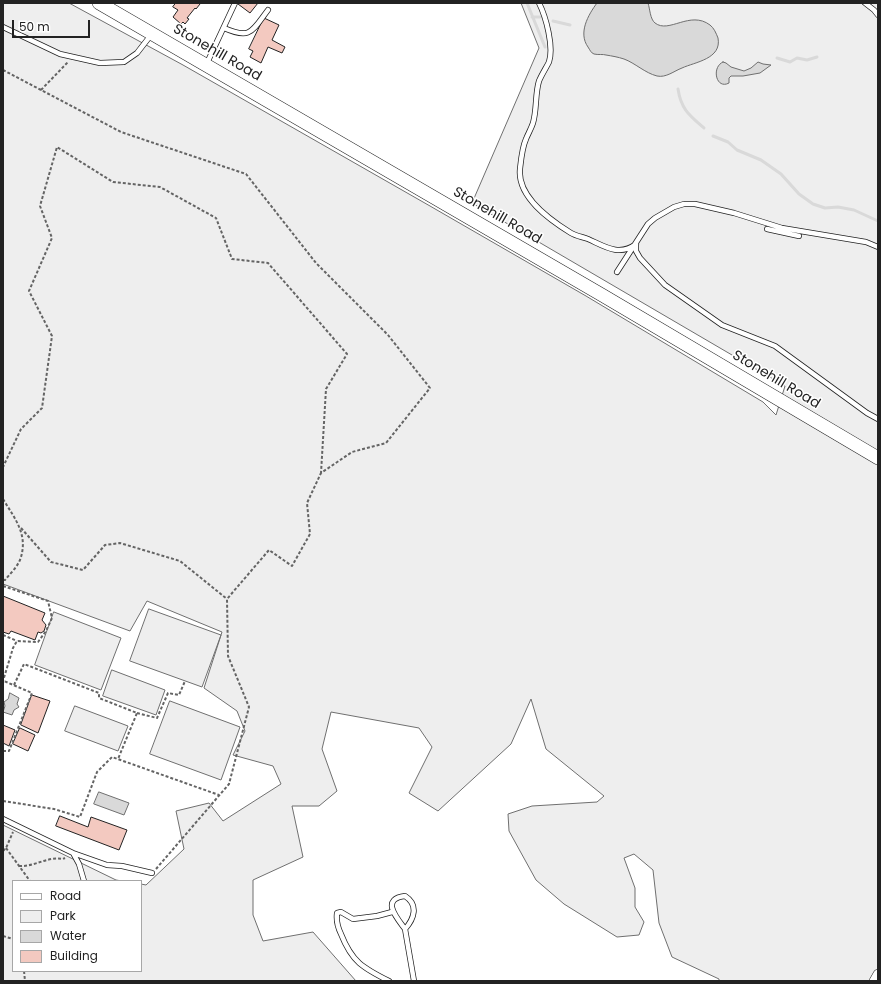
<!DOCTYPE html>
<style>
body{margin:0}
#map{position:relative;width:881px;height:984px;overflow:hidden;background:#fff;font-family:Poppins,sans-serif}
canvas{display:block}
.frame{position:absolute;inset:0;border:4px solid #222;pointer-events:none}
.legend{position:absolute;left:12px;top:880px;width:130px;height:92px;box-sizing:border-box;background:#fff;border:1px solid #a7a7a7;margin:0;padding:5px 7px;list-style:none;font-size:12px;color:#222}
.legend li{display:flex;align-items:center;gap:8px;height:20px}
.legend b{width:20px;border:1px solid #a7a7a7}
.scale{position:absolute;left:12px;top:20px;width:78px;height:18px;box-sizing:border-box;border:2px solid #222;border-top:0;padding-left:5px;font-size:12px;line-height:14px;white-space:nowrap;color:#222;-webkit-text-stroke:3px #fff;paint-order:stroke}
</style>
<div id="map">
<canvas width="881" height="984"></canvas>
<div class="frame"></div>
<ul class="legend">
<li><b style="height:5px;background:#fff"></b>Road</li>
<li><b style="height:11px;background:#eee"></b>Park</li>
<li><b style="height:11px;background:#d9d9d9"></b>Water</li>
<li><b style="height:11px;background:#f3c9c0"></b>Building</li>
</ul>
<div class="scale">50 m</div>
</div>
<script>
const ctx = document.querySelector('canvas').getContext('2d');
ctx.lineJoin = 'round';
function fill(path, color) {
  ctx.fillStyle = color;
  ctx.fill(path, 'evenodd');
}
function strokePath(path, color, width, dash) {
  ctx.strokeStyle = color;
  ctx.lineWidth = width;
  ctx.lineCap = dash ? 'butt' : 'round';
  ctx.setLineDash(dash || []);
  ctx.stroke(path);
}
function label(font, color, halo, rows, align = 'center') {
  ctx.font = font + ' Poppins,sans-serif';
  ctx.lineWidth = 3;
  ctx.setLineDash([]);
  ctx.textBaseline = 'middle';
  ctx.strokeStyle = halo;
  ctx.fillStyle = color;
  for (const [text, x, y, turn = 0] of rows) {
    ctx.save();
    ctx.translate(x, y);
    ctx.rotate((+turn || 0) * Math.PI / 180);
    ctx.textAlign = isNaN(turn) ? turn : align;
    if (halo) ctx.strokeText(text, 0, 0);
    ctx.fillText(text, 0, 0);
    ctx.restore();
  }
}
const green = new Path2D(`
 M3,3H69L183,65L430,206L586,296L763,402L776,415L785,386L472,203L539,48L521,3H878V981H719V979L672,957L659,923L653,870L634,854L624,858L635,888V907L644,922L639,935L617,937L564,904L536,880L509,831L508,814L532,806L597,802L604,796L546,749L531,699L511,744L438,811L409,793L432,747L419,728L331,712L322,749L337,791L319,806H292L303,857L253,880V915L263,941L313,932L356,981H3V825L116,880L122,881H13V971H141V884L146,885L184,849L176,811L209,803L223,821L281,784L273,766L233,755L245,731L237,711L204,688L222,632L147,601L130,631L3,584Z
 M149,609L221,635L202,687L130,661Z
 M54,612L121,638L101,690L35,665Z
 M112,670L165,690L156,715L103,696Z
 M170,701L240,727L221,780L150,754Z
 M75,706L128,726L118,751L65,731Z`);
const water = new Path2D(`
 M597,3H648C650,9 650,19 655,23C669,34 690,10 710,25C714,28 716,33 718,38C722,59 695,62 682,68C674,71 666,78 657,76C645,73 635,63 624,59C618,57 612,56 606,55C603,54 598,55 594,54C591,53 590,50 588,47C578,33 588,15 597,3Z
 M723,62L726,63L731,67L744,71L751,68L758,62L763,64L771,65L760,73L743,76H731L729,78V83C716,90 711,67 723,62Z
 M10,693L19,698L17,704L19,707L14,710L12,715L3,712L5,706L4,702L8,699Z
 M99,792L129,803L124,815L94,804Z`);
const stream = new Path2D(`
 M527,3L545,47
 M532,17H542
 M553,21L570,25
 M777,58L790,62L797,58L807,60L817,57
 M678,89C681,109 689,115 704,128
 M713,136L728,142L737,150L761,160L781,174L799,194L813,204L825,208L838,207L854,210L878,221`);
const building = new Path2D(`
 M176,3H198L200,4L196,9L195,8L187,18L189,19L185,24L183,22L181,24L173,17L178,10L173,7Z
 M239,3H258L250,13L238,4Z
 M264,18L279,25L272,40L285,47L282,53L268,47L261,63L250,57L253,51L249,49Z
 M3,596L45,613L42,620L46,625L44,631L41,633L38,632L35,640L11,631L9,634L3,632Z
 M32,695L50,701L38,733L21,725Z
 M3,725L15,730L9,746L3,743Z
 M20,728L35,735L28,751L13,744Z
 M60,816L88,827L91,817L127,830L119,850L56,826Z`);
const path = new Path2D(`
 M3,70L121,132L246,174L316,263L388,335L430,388L386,443L352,452L321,473L326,389L347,354L268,263L232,259L216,218L160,187L113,182L57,147L40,206L52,238L29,291L52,336L42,408L21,429L3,467
 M41,90L68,62
 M3,499C15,519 29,535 20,560C17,567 10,574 5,580H3
 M21,528L51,562L83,570L105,545L120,543L180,561L227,599
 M3,586L48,601L52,618L46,631L38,642L17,641L13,648L3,681
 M3,635L17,641
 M14,685L24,664L99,693V698L137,713L118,759
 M137,713L157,718L168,693L179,695L185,681
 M3,751H9L32,693L4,681
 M3,801L54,809L80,817L97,772L112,757L219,795
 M6,848L30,881
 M3,851L6,848L13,832
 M19,866C35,867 47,856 63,859L65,858
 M156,869L229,784L249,707L228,656L227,599L269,550L292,566L310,534L307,503L321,473
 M3,936L13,939
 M24,971L25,981`);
const lane = new Path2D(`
 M539,3C546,17 554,47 549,62C546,68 542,74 539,81C535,94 537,109 533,123C531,129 528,134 526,139C522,148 521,160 520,169C517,197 550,220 571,233C576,236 583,237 588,239C604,246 619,257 636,244
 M865,3L874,10L878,15
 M3,27L60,54L100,63L124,62L137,53L151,35
 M224,28C251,40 252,31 268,10
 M207,63L235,3
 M767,229L799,236
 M636,244V251L640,258L665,285L722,325L775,346L867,413L878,419
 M617,272L648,224L655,218L674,207L684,204H695L734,213L782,228L866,242L878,247
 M3,819L73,853L79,864L84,881
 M73,853L107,865L122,866L152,873
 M405,896C419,905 414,919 405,929C397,918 380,899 405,896Z
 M405,929L414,981
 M389,981C363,968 352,962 341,934C338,928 336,921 337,913L341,912L353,919L377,916L392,912`);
const street = new Path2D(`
 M874,981L878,974`);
const secondary = new Path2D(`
 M99,3L602,295L878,458`);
const streetNames = [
 ["Stonehill Road",217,53,30],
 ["Stonehill Road",497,216,30],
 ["Stonehill Road",776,380,31]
];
fill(green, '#eee');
strokePath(green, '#6f6f6f', 1);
fill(water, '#d9d9d9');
strokePath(water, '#6f6f6f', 1);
strokePath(stream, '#d9d9d9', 3);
fill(building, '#f3c9c0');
strokePath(building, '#222', 1);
strokePath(lane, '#222', 6);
strokePath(street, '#222', 10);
strokePath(secondary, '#222', 14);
strokePath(path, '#646464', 2, [3, 2]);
strokePath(lane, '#fff', 4.5);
strokePath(street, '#fff', 9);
strokePath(secondary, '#fff', 13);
label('14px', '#222', '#fff', streetNames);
</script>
